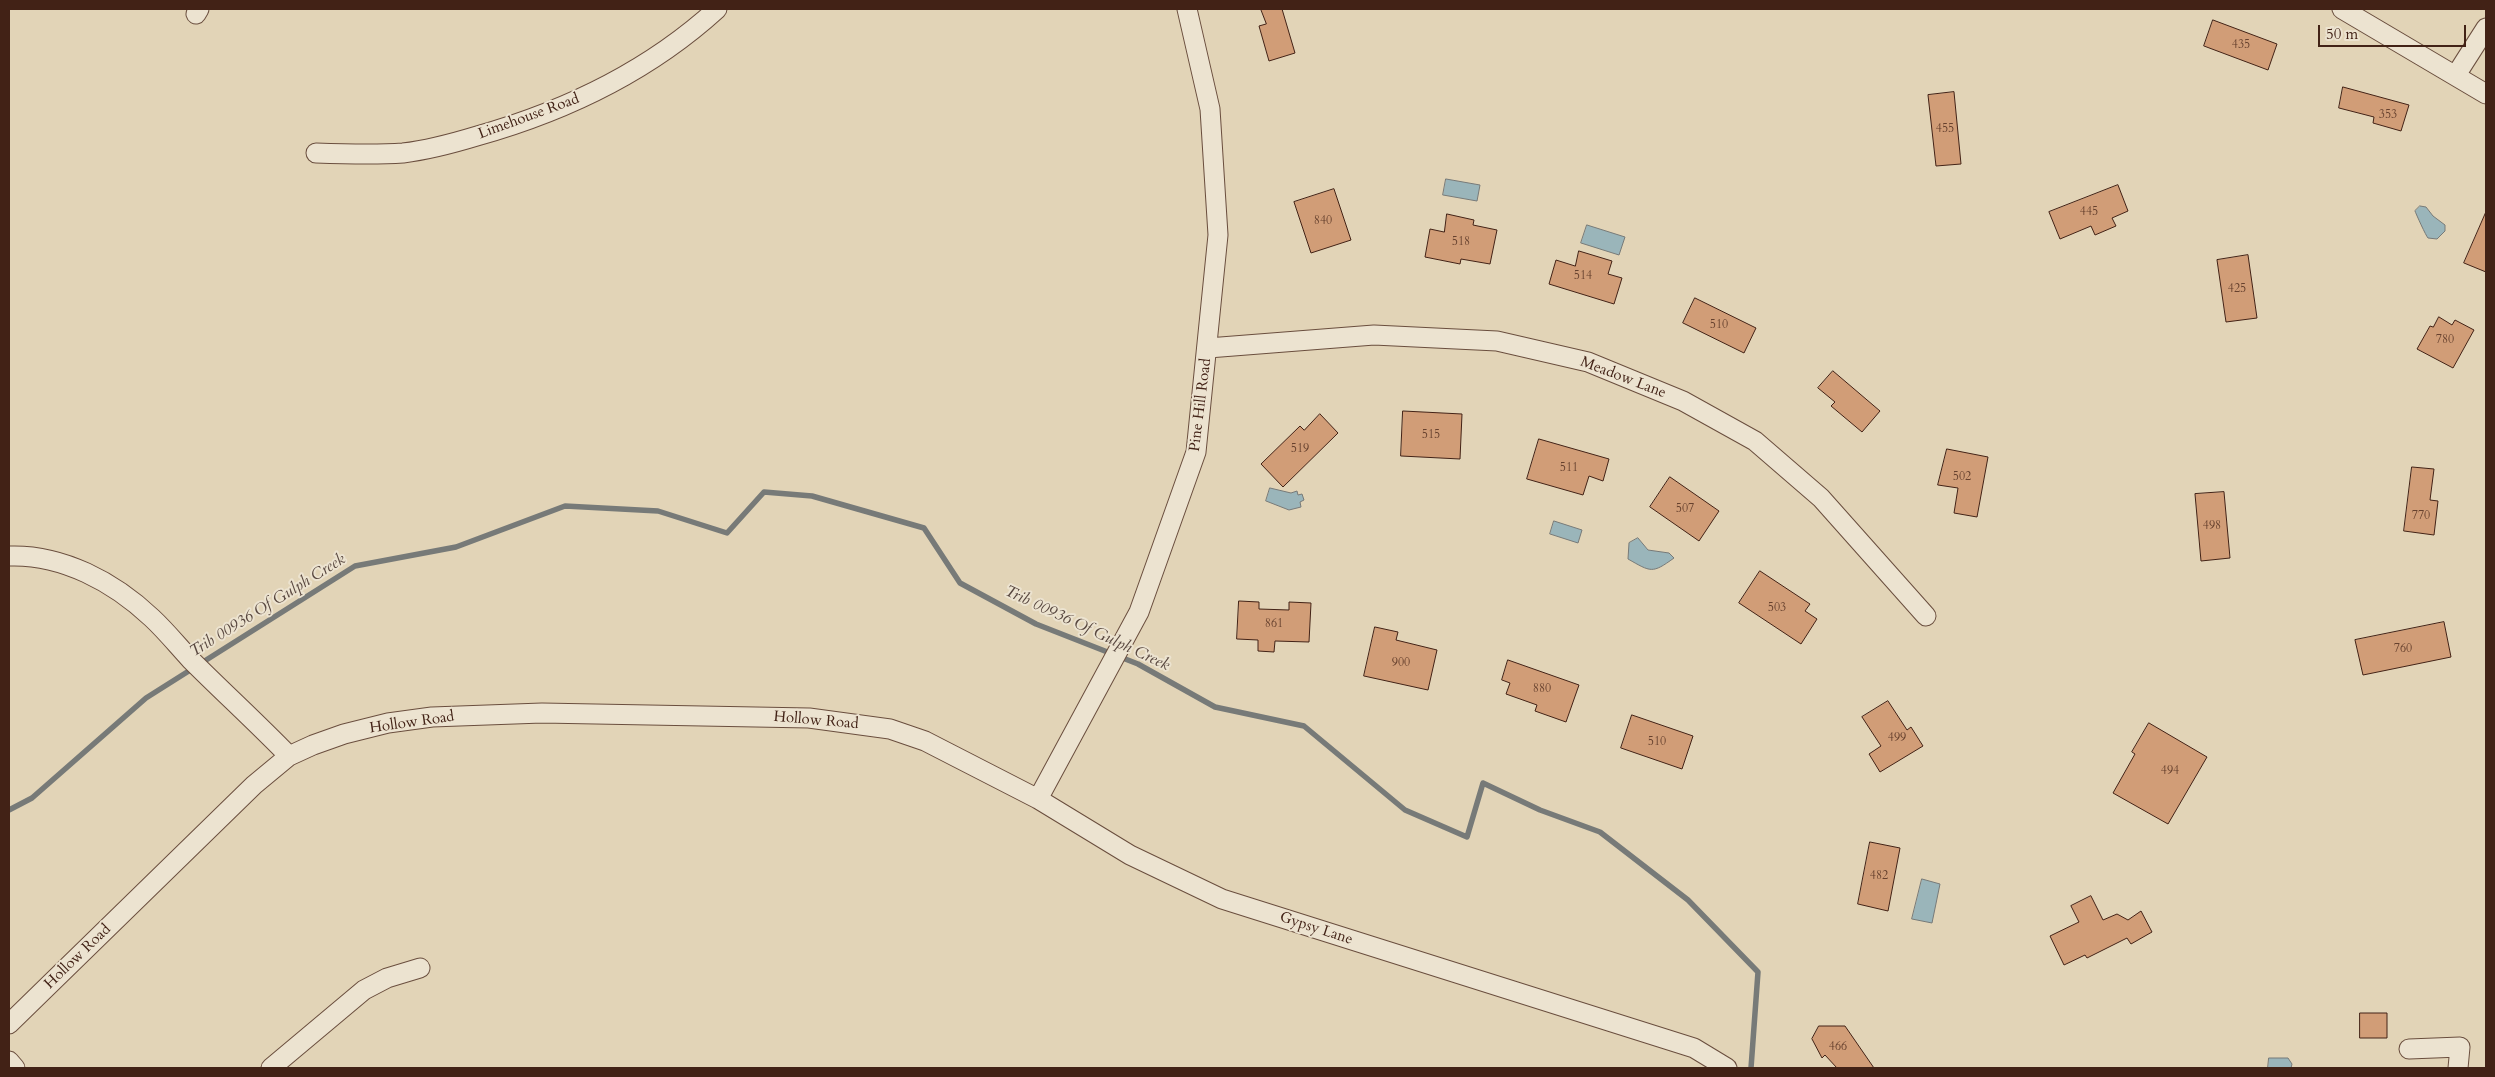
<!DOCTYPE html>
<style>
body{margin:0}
#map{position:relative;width:2495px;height:1077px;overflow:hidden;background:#e2d4b7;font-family:Cardo,serif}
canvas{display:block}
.frame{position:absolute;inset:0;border:10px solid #422216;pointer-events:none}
.scale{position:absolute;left:2318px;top:25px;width:148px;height:22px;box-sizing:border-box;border:2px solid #422216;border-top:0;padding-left:6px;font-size:15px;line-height:18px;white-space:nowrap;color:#422216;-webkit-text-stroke:4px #ece3d0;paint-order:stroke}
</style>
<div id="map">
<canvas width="2495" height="1077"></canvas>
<div class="frame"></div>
<div class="scale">50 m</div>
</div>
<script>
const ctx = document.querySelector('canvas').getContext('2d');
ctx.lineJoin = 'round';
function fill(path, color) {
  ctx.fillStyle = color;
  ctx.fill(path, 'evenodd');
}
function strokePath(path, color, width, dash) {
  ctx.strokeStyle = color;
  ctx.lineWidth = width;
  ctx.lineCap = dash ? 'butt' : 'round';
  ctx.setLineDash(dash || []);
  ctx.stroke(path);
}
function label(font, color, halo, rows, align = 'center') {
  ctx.font = font + ' Cardo,serif';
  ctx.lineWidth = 4;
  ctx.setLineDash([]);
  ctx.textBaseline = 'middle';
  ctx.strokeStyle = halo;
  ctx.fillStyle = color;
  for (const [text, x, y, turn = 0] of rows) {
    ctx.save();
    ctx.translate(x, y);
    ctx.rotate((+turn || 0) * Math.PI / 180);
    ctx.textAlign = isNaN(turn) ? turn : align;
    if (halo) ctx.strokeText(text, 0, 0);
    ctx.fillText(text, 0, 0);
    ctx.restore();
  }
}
const water = new Path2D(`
 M1446,179L1480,185L1477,201L1443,195Z
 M2420,206L2426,207L2433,216L2445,225V231L2437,239L2428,238C2426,236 2416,214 2415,211Z
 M1587,225L1625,237L1619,255L1581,243Z
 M1270,488L1291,493L1297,491L1298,495L1302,494L1304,500L1300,502L1301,507L1289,510L1266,501Z
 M1554,521L1582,530L1578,543L1550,534Z
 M1638,538L1648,550L1669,553L1674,558C1652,574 1651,572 1628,559L1629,543Z
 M1922,879L1940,884L1932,923L1912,919Z
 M2269,1058H2288L2292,1064L2291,1068H2268Z`);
const stream = new Path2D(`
 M9,810L32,798L146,698L355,566L456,547L565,506L658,511L727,533L764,492L812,496L924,528L960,583L1036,624L1138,664L1215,707L1304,726L1405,810L1467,837L1483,783L1540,810L1600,832L1688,900L1758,972L1751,1068`);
const building = new Path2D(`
 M1261,9H1282L1295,53L1269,61L1259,26L1266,24Z
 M2213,20L2277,44L2268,70L2204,46Z
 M2343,87L2409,105L2401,131L2373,123L2374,117L2339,108Z
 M1954,92L1961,164L1936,166L1928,95Z
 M2118,185L2128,211L2112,218L2116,226L2095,235L2091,226L2060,239L2049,212Z
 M1334,189L1351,240L1311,253L1294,202Z
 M2486,212V272L2464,263Z
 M1447,214L1474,220L1473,225L1497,230L1490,264L1461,259L1460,264L1425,257L1430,229L1444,232Z
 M1579,251L1612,261L1608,274L1622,278L1614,304L1549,284L1556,260L1575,266Z
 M2248,255L2257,318L2226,322L2217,260Z
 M1695,298L1756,328L1744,353L1683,323Z
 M2439,317L2452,325L2455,320L2474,330L2453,368L2417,349L2430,326L2433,327Z
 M1833,371L1880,411L1862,432L1831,406L1835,402L1818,388Z
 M1403,411L1462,414L1460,459L1401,456Z
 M1320,414L1338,433L1283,487L1261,464L1300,426L1304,430Z
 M1539,439L1609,459L1603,481L1589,476L1583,495L1527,479Z
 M1947,449L1988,457L1977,517L1954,513L1958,488L1938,485Z
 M2412,467L2434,469L2430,500L2438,501L2434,535L2404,531Z
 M1670,477L1719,511L1699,541L1650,507Z
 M2224,492L2230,558L2201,561L2195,494Z
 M1760,571L1810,604L1805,611L1817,619L1801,644L1739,603Z
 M1239,601L1259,602V609L1289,610V602L1311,603L1309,642L1275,641L1274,652L1258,651V640L1237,639Z
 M2444,622L2451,657L2363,675L2355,640Z
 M1375,627L1398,632L1396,640L1437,650L1428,690L1364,676Z
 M1508,660L1579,685L1566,722L1535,711L1537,705L1506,694L1510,683L1502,680Z
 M1888,701L1907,730L1911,727L1923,746L1880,772L1869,754L1881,746L1862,717Z
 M1632,715L1693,736L1682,769L1621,748Z
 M2149,723L2207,757L2168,824L2113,793L2135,754L2132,752Z
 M1870,842L1900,848L1888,911L1858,904Z
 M2091,896L2103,920L2117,914L2128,920L2141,911L2152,932L2131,944L2127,938L2087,958L2085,955L2064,965L2050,936L2079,922L2071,906Z
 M2360,1013H2387V1038H2360Z
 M1819,1026H1845L1874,1068H1837L1825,1055L1822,1058L1812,1039Z`);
const minor = new Path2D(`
 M2342,9L2486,94
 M196,14L199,9
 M2456,75L2486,28
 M316,153C345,154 374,155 403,153C428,150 454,143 477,136C566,111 649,71 717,9
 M1208,348L1374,335L1497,341L1588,362L1683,401L1755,441L1821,498L1926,616
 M9,556C62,554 114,582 152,618C166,631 178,646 191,660C223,692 257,723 289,756
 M1038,799L1139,612L1196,452L1218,235L1210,109L1187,9
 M9,1024L254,785L289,756L313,745L344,734L388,723L432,717L542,713L809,718L890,729L925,741L1038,799L1130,855L1222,899L1694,1048L1727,1068
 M2409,1049L2460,1047L2458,1068
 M9,1061L15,1068
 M271,1068L364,990L387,978L420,968`);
const numberNames = [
 ["435",2241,45],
 ["353",2388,115],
 ["455",1945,129],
 ["445",2089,212],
 ["840",1323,221],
 ["518",1461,242],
 ["514",1583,276],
 ["425",2237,289],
 ["510",1719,325],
 ["780",2445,340],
 ["515",1431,435],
 ["519",1300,449],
 ["511",1569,468],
 ["502",1962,477],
 ["507",1685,509],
 ["770",2421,516],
 ["498",2212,526],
 ["503",1777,608],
 ["861",1274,624],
 ["760",2403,649],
 ["900",1401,663],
 ["880",1542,689],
 ["499",1897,738],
 ["510",1657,742],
 ["494",2170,771],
 ["482",1879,876],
 ["466",1838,1047]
];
const streetNames = [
 ["Limehouse Road",529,117,-20],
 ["Meadow Lane",1623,378,21],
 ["Pine Hill Road",1201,405,-83],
 ["Hollow Road",816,721,5],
 ["Hollow Road",412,723,-8],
 ["Gypsy Lane",1316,929,18],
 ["Hollow Road",78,957,-44]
];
const waterNames = [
 ["Trib 00936 Of Gulph Creek",268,606,-32],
 ["Trib 00936 Of Gulph Creek",1087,629,25]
];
fill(water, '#9ab5ba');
strokePath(water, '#777a78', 1);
strokePath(stream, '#777a78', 5.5);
fill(building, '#d19d77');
strokePath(building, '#422216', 1);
strokePath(minor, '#6a4e3e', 21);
strokePath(minor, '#ece3d0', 19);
label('12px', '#66412e', null, numberNames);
label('15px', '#422216', '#ece3d0', streetNames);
label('italic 16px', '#58473f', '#ece3d0', waterNames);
</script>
